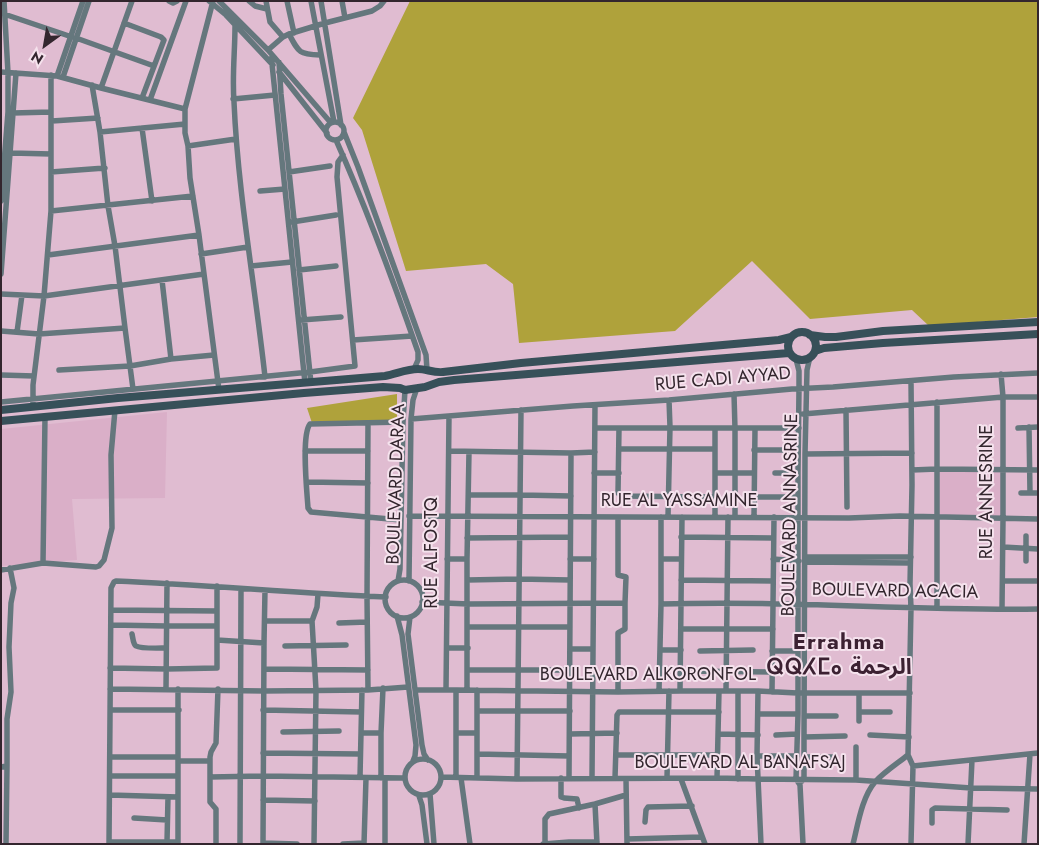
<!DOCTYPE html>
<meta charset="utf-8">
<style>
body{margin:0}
#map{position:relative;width:1039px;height:845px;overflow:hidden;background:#e0bcd1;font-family:Jost,sans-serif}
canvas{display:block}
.frame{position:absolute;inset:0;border:2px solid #33262e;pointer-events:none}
.north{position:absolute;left:20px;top:20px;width:50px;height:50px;-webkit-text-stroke:4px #f5e2ed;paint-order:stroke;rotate:212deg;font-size:14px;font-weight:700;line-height:20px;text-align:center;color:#33262e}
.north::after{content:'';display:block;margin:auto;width:18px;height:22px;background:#33262e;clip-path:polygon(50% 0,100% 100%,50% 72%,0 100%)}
</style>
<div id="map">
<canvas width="1039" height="845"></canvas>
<div class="frame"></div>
<div class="north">N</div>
</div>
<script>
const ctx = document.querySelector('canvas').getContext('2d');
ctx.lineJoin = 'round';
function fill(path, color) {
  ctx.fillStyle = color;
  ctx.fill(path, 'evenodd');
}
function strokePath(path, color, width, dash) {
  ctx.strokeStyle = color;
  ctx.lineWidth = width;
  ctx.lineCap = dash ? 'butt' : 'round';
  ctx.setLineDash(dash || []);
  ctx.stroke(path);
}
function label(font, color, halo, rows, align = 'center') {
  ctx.font = font + ' Jost,"Noto Sans Arabic","Noto Sans Tifinagh",sans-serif';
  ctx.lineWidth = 4;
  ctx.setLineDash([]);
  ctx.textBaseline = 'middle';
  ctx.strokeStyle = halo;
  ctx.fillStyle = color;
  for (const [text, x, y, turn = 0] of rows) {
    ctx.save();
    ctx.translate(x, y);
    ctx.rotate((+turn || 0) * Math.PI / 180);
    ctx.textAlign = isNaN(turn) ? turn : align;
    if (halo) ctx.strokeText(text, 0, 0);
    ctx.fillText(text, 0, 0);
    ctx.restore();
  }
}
const built = new Path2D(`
 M167,412L165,498L72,499L77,560L1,566V429Z
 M938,470H1002V518H938Z`);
const green = new Path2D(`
 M410,1H1038V317L929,326L912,310L810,319L752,261L675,331L519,343L513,284L486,264L406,271L362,130L353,118Z
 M397,394V421L312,423L307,408Z`);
const street = new Path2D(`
 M169,1L173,3L177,1
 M209,1L226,15L273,65
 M213,1L185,109V133L188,146L190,178L199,235L219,390
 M219,1L268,50L331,123
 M249,1L255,6L267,9
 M266,1L270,22L283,37
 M287,1L294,33
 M311,1L334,122
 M321,1L341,125
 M342,1L345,18
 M4,14L72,37
 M124,23L161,37L164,40L142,98
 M235,26C235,51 232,76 234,102C238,194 255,285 265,377
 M289,34C299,53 299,54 320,55
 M76,38L154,66
 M268,50L283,37L289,34L325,23L372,11L380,6L384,1
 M272,55V64L305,383
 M279,62L281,94L311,383
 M1,72L57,76L101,88L185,109
 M279,72L327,133
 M57,76L83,1
 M63,77L89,1
 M92,85L100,132L108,206L115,246L125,328L133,389
 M101,88L132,1
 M233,99L275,95
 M150,100L186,1
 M13,113L51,112
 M52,121L98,118
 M326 131a9 9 0 1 1 18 0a9 9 0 1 1-18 0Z
 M142,128L152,201
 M100,132L185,124
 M344,132L358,167L426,355L427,370
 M336,140C367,209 393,280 418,352V360L414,369
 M188,146L236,139
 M11,153L51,154
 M51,172L105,168
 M289,172L330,166
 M260,191L285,189
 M1,201L8,112V73L4,1
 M51,211L193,196
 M292,222L336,215
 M201,254L248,247
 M48,255L199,235
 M251,266L292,262
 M299,270L336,266
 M1,274L16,73
 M162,280L171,359
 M1,294L44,296L204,274
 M301,320L341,317
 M1,331L39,334L125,328
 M17,332L22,295
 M353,340L412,336
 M796,359L799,371V389L798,473V714L796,779L800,785L803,844
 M59,370L130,366L171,359L214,355
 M1001,374L1003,397V519L1002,609
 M1,375L34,376
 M911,381L912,485L910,584L911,608L908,755L913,766L911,844
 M734,394L735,429V517
 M1,402L310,372L355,366L337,177L338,162L343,155
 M33,403V385L44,296L51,211V75
 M846,410L847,507
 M803,414L1003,397H1038
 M411,419L573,406L669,400L792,389L833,387L954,377L1038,373
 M1029,427L1030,493
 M595,428H799
 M619,428L618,493L621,496L715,497
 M1018,428L1038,427
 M619,449H715
 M754,450H798
 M305,451H368
 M449,451L571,453L595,452
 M805,454L912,453
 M912,470L937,469L1038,470
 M594,473H619
 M715,473H754
 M775,473H798
 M307,482L368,483
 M1021,493H1038
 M469,495H520L571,496
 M754,497H798
 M409,516L849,518L900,516L1038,519
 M668,517L670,427L669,400
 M715,517V429
 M754,517L755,429
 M401,520L311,512L308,508C307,492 301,435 310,424L403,422
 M1026,536V561
 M681,537L773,538
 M467,538L570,537
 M1003,547L1038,549
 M805,557H911
 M447,559H467
 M570,559H594
 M661,559H681
 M773,559L799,561
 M805,562L910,563
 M43,563L45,417
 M1,570L43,563L96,567L99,566L104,560L112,528L111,455L115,410
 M467,580L519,579L570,580
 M681,580L773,581
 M385 599a19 19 0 1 1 38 0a19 19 0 1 1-38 0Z
 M398,581L400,569L403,422L405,390
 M409,581L411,419L413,400L417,388
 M1003,581H1038
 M422,602L468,604L625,603
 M661,604C787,600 912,611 1038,609
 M937,608V402
 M111,610L217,611
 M397,616L402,635L416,745L415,756L413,761
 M410,617L408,634L422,745L424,754L428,760
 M265,621H312
 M339,623L367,622
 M111,625L166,626H217
 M468,627H570
 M682,629H773
 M132,634C133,638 133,644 136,646C141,649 160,648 166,648
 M217,640L264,643
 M285,646L346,645
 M447,648H468
 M570,649H593
 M660,650H681
 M700,651L753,650
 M772,651H798
 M110,668L167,669L217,668V586
 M264,669L368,670
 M467,670H570
 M681,671L772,672
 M110,689L264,691L368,690L408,687
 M166,689L167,583
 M368,690L367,597L368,423
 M416,690H456L618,692L680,691H758L797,693H910
 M446,690L449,416
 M467,690V559L469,452
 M477,690V778
 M659,691L661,604V517
 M680,691L682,517
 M726,691L728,517
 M758,691L757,756L761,844
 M618,692V633L625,629V603L626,577L618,575V517
 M772,692L774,517
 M859,693V721
 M110,710H179
 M263,710L361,712
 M477,711H570
 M859,712H890
 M758,714H798
 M804,716H836
 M283,732L339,731
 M361,733H381
 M456,733H477
 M570,734L617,733
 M719,734L758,735
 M776,735L797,734
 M870,735L909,737
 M804,737L845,736
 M263,753L360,754
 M477,754L569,756
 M616,755H718
 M757,756H797
 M110,757H178
 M804,757H835
 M405 777a18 18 0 1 1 36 0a18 18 0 1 1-36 0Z
 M178,761H210
 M913,766L1038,753
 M1,767L7,766V719L11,692L9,647L11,603L14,588L10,568
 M110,776H178
 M210,777L263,776L404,778
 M360,777L362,690
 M441,777L517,779L717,778L758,779L856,780L971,788L1038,789
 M456,777V690
 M381,778V733L383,688
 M385,778V844
 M461,778L470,844
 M561,778V797L564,798L577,799L579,808
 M569,778L571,453
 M592,778L595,405
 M615,778L617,715L619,712H719
 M667,778L669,691
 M717,778L719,691
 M517,779L521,410
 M626,779L627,844
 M681,779L705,844
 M738,779V692
 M856,780V747
 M802,781L804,779V737L805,454L807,370L810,357
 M430,794L434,844
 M110,795L178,797
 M419,796L422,805L427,844
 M263,800L315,801
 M595,804L597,844
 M134,818L167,820
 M645,822L646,810L648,807L692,806
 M932,823V810L935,808L1007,810
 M627,839L702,837
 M109,842H178
 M167,842L168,797
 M263,843L297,844
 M545,843V819L549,814L595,804L626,795
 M6,844L7,766
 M109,844L111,588L114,582L116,581C206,585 296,593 386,597
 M178,844V689
 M216,844V809L210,802V757L211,752L216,743L218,689
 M240,844L241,589
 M263,844L264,643L265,590
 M314,844L316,690L312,621L317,607L318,594
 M343,844L364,843
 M364,844L366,778
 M543,844L569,842H597
 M853,844C858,824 862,797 875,782C884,772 898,763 908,755
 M968,844L972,760
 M1024,844L1030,754`);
const secondary = new Path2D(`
 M788 346a14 14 0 1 1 28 0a14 14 0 1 1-28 0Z
 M810,335L825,337H836L883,331L1038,322
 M815,351L824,348L883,343L1038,334
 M1,410L118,398L385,376C396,374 407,369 418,369C426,369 434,373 443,372L521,363L779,340L791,337
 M1,421L304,393L383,387L400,388L405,390L425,387L439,382L454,380L789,353`);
const streetNames = [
 ["RUE CADI AYYAD",723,380,-5],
 ["BOULEVARD DARAA",397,484,-88],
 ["RUE ANNESRINE",988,492,-90],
 ["RUE AL YASSAMINE",679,502],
 ["BOULEVARD ANNASRINE",791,515,-89],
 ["RUE ALFOSTQ",433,553,-90],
 ["BOULEVARD ACACIA",895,592,1],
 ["BOULEVARD ALKORONFOL",648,676],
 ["BOULEVARD AL BANAFSAJ",740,764]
];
const districtNames = [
 ["Errahma",839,644],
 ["ⵕⵕⵃⵎⴰ الرحمة",839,669]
];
fill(built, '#daafc8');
fill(green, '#afa23b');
strokePath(street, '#65777d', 5.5);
strokePath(secondary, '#375059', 8);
label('18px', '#33262e', '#f5e2ed', streetNames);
ctx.letterSpacing = '1px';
label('bold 22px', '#3c2132', '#f5e2ed', districtNames);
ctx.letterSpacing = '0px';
</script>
